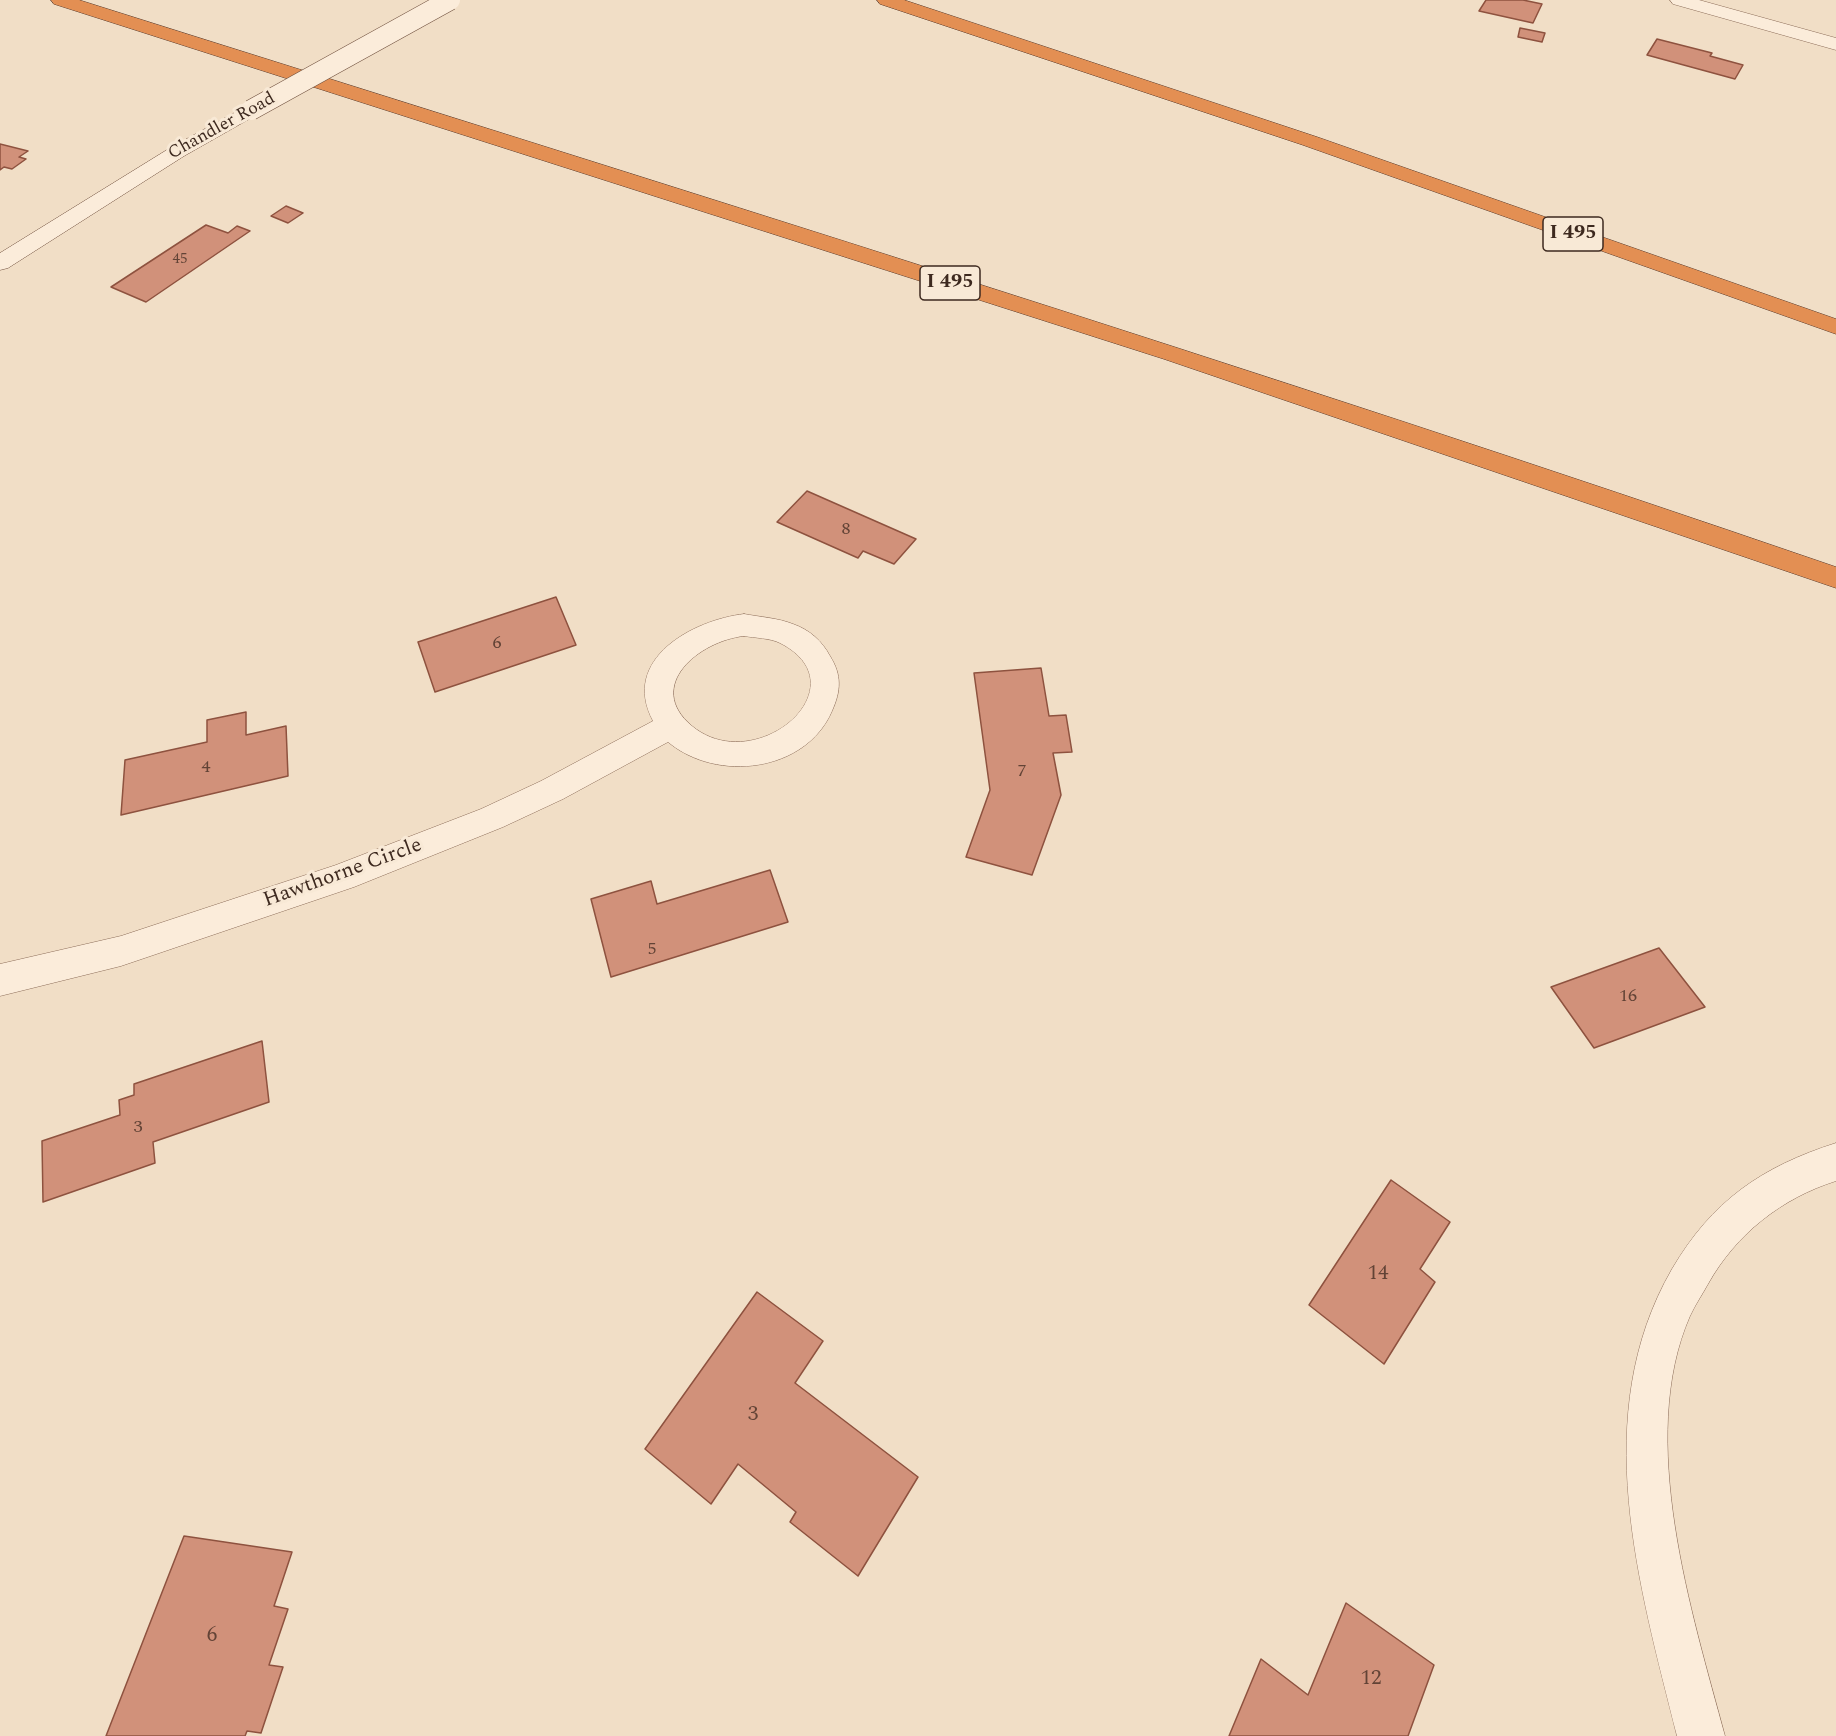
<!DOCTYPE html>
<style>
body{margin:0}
canvas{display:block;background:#f1dec6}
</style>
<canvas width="1836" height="1736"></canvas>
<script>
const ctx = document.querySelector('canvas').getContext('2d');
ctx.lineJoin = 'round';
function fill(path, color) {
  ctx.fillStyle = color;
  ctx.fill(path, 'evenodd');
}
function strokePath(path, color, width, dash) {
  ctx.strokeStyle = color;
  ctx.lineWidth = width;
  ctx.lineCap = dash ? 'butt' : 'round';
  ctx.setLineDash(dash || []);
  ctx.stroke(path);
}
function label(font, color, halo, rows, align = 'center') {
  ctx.font = font + ' Spectral,serif';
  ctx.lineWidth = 6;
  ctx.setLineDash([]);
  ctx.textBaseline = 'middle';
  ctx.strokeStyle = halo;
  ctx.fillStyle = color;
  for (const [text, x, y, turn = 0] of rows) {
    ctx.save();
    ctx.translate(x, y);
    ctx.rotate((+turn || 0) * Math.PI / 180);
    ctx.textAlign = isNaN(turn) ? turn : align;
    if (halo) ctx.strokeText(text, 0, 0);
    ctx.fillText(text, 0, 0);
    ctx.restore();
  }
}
const building = new Path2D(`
 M1486,0H1523L1542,4L1533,23L1479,11Z
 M1520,28L1545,33L1542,42L1518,37Z
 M1657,39L1712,53L1710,56L1743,65L1735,79L1647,55Z
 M0,144L28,151L19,157L26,159L12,169L4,167L0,170Z
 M286,206L303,213L288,223L271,216Z
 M206,225L228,233L237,226L250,231L146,302L111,287Z
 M807,491L916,539L894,564L863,551L858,558L777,522Z
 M556,597L576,645L435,692L418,642Z
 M1041,668L1049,716L1066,715L1072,752L1053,753L1061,795L1032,875L966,857L990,790L974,673Z
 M246,712V735L286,726L288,776L121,815L125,760L207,742V720Z
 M770,870L788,922L611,977L591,899L651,881L657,904Z
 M1659,948L1705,1007L1594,1048L1551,987Z
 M262,1041L269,1102L153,1142L155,1163L43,1202L42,1141L120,1115L119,1100L134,1095V1084Z
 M1391,1180L1450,1222L1420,1269L1435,1282L1384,1364L1309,1305Z
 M757,1292L823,1341L795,1383L918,1477L858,1576L790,1522L796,1512L738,1464L711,1504L645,1449Z
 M184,1536L292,1552L274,1606L288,1609L269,1665L283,1667L261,1733L247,1731L245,1736H106Z
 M1346,1603L1434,1665L1408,1736H1229L1261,1659L1308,1695Z`);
const street = new Path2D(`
 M1670,0H1699L1836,38V50L1673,4Z
 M744,614C760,617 778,618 793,624C810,630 822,641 830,656C842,675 841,691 832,711C806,772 717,783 668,742L563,799L503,827L354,887L121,966L0,996V964L121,936L336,865L481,809L541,781L653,721C620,659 693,620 744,614ZM744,636C755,638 770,638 780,643C864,686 756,779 692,726C644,686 699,641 744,636Z
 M1836,1143V1181C1782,1198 1736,1234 1708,1284C1702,1295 1695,1305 1690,1316C1636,1439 1692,1613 1725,1736H1677C1639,1584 1588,1415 1672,1269C1712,1201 1761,1167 1836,1143Z`);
const secondary = new Path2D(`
 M251,104L258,106L261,110L258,114L184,156L8,268L0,270V253L170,148Z`);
const highway = new Path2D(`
 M51,0H79C666,185 1254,367 1836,567V588L1164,359L54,4Z
 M877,0H904L1317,137L1836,319V334L1303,145L880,4Z`);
const secondaryBridge = new Path2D(`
 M251,110L450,0`);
const farNumbernames = [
 ["45",180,260]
];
const farStreetnames = [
 ["Chandler Road",222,127,-29]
];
const numberNames = [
 ["8",846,530],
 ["6",497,644],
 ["4",206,768],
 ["7",1022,772],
 ["5",652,950],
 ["16",1628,997],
 ["3",138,1128]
];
const shields = [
 [1573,234,60],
 [950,283,60]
];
const shieldNames = [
 ["I 495",1573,234],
 ["I 495",950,283]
];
const streetNames = [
 ["Hawthorne Circle",343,874,-20]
];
const nearNumbernames = [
 ["14",1378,1275],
 ["3",753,1416],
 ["6",212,1637],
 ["12",1371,1680]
];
fill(building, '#d1917a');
strokePath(building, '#8e523f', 1.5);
strokePath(street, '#8d6e5a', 1);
strokePath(secondary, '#6f4f3d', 1);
strokePath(highway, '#5b3d2e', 1);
fill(street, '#fbecda');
fill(secondary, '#fbecda');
fill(highway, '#e38f53');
strokePath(secondaryBridge, '#6f4f3d', 21, []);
strokePath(secondaryBridge, '#fbecda', 20);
label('15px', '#624336', null, farNumbernames);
label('18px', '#3d291f', '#f8e9d6', farStreetnames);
label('18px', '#624336', null, numberNames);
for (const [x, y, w] of shields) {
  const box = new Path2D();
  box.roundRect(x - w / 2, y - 17, w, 34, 4.5);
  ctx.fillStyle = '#f8e9d6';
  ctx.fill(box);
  strokePath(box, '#3d291f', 1.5);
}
label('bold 20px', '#3d291f', null, shieldNames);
label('21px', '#3d291f', '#f8e9d6', streetNames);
label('21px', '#624336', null, nearNumbernames);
</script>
